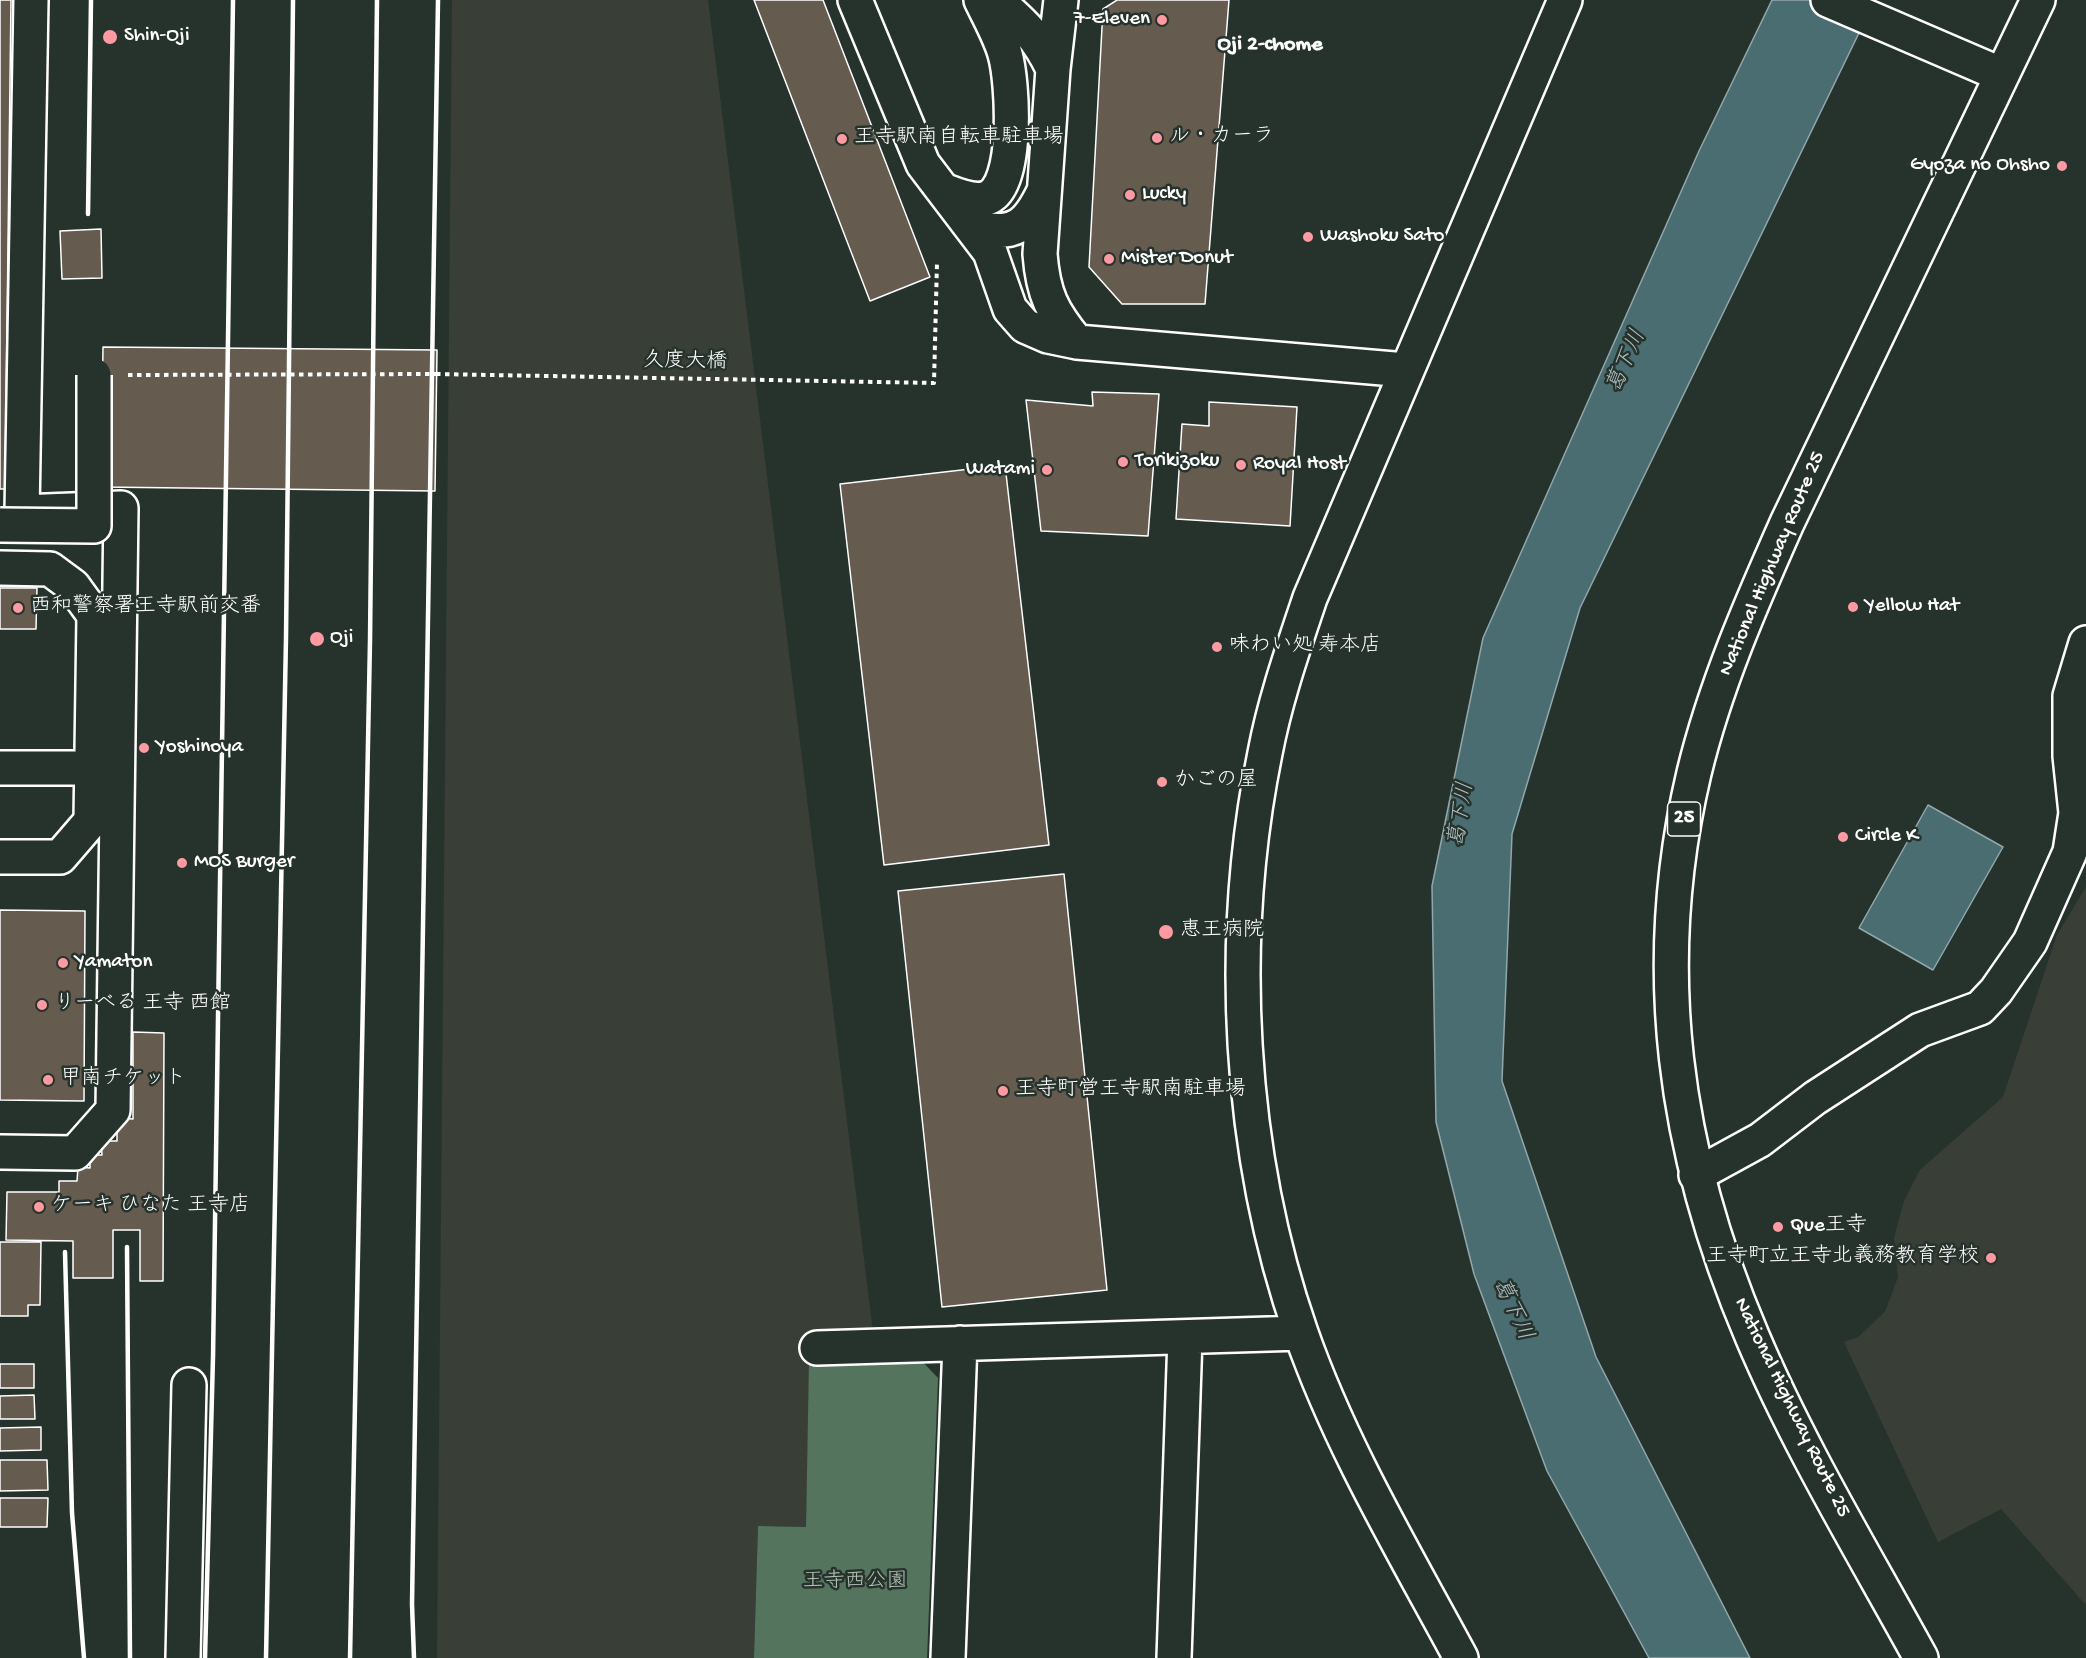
<!DOCTYPE html>
<meta charset="utf-8">
<style>
body{margin:0}
canvas{display:block;background:#26332d}
</style>
<canvas width="2086" height="1658"></canvas>
<script>
const ctx = document.querySelector('canvas').getContext('2d');
ctx.lineJoin = 'round';
function fill(path, color) {
  ctx.fillStyle = color;
  ctx.fill(path, 'evenodd');
}
function strokePath(path, color, width, dash) {
  ctx.strokeStyle = color;
  ctx.lineWidth = width;
  ctx.lineCap = dash ? 'butt' : 'round';
  ctx.setLineDash(dash || []);
  ctx.stroke(path);
}
function label(font, color, halo, rows, align = 'center') {
  ctx.font = font + ' "Gochi Hand","Klee One",sans-serif';
  ctx.lineWidth = 5;
  ctx.setLineDash([]);
  ctx.textBaseline = 'middle';
  ctx.strokeStyle = halo;
  ctx.fillStyle = color;
  for (const [text, x, y, turn = 0] of rows) {
    ctx.save();
    ctx.translate(x, y);
    ctx.rotate((+turn || 0) * Math.PI / 180);
    ctx.textAlign = isNaN(turn) ? turn : align;
    if (halo) ctx.strokeText(text, 0, 0);
    ctx.fillText(text, 0, 0);
    ctx.restore();
  }
}
const built = new Path2D(`
 M452,0H708L873,1332L810,1337L806,1527L758,1526L754,1658H437Z
 M2086,887V1605L2001,1509L1938,1542L1844,1342L1858,1337L1885,1312L1898,1277L1894,1238L1904,1201L1920,1170L2003,1097L2057,935Z`);
const green = new Path2D(`
 M917,1356L938,1378L927,1658H754L758,1526L806,1527L809,1359Z`);
const water = new Path2D(`
 M1772,0H1875L1580,608L1512,834L1502,1081L1596,1357L1750,1658H1649L1547,1471L1474,1274L1436,1122L1432,886L1483,638L1699,151Z
 M1928,805L2003,847L1933,970L1859,928Z`);
const building = new Path2D(`
 M0,0H11L5,489H0Z
 M754,0H823L930,277L870,301Z
 M1117,0H1229L1205,304H1122L1089,267L1103,9Z
 M101,229L102,278L62,279L60,231Z
 M103,347L437,350L435,491L101,487Z
 M1092,392L1159,394L1148,536L1041,531L1026,400L1093,406Z
 M1209,402L1297,407L1290,526L1176,519L1182,424L1209,426Z
 M1005,465L1049,845L884,865L840,484Z
 M0,588H37L36,629H0Z
 M1064,874L1107,1290L942,1307L898,891Z
 M0,910L85,911L84,1101L0,1100Z
 M133,1032L164,1033L163,1281H140V1230H113V1278H73V1241L6,1240L7,1192H59V1181H77L78,1167L90,1168V1155H102L101,1141H117V1118L133,1119Z
 M0,1242H41L40,1305H28V1316H0Z
 M0,1364H34V1388H0Z
 M34,1395L35,1419H0V1396Z
 M41,1427V1450L0,1451V1428Z
 M0,1460H47L48,1490L0,1491Z
 M0,1498H48L47,1527H0Z`);
const path = new Path2D(`
 M436,374L934,383L937,262`);
const minor = new Path2D(`
 M855,0L923,164L990,252L1010,309L1025,326L1048,336L1077,342L1406,370
 M996,0C1023,23 1038,37 1053,69
 M1061,0L1053,69L1040,254C1043,294 1052,312 1077,342
 M1828,0L2000,74
 M943,190C956,195 973,203 987,198C1019,187 1013,82 1005,54C1000,36 989,17 981,0
 M974,227C1013,237 1027,227 1044,191
 M0,568L50,569L73,586L94,615L91,821L60,857H0
 M0,768H92
 M0,1152L75,1153L113,1110L121,508L22,512L31,0
 M1696,1175L1760,1140L1815,1098L1920,1030L1980,1008L1996,991L2030,942L2070,852L2076,813L2070,756V696L2086,643
 M817,1348L1301,1333
 M183,1658L189,1385
 M948,1658L960,1343
 M1174,1658L1185,1337
 M1461,1658C1404,1552 1341,1447 1301,1333C1238,1153 1227,940 1265,753C1275,700 1293,649 1310,598L1565,0`);
const highway = new Path2D(`
 M1921,1658C1863,1552 1799,1447 1752,1336C1674,1153 1648,967 1694,773C1715,686 1751,604 1787,523L2038,0`);
const rail = new Path2D(`
 M88,214L91,0
 M127,1247L130,1658
 M65,1252L72,1513L84,1658
 M205,1658L213,1357L233,0
 M266,1658L286,638L293,0
 M350,1658L370,641L377,0
 M414,1658L412,1604L438,0`);
const pathBridge = new Path2D(`
 M128,375L436,374`);
const minorBridge = new Path2D(`
 M0,525L94,526V375`);
const markers = [
 [1162,20,6,"#ff9aa2"],
 [110,37,8,"#ff9aa2"],
 [1157,138,6,"#ff9aa2"],
 [842,139,6,"#ff9aa2"],
 [2062,166,6,"#ff9aa2"],
 [1130,195,6,"#ff9aa2"],
 [1308,237,6,"#ff9aa2"],
 [1109,259,6,"#ff9aa2"],
 [1123,462,6,"#ff9aa2"],
 [1241,465,6,"#ff9aa2"],
 [1047,470,6,"#ff9aa2"],
 [1853,607,6,"#ff9aa2"],
 [18,608,6,"#ff9aa2"],
 [317,639,8,"#ff9aa2"],
 [1217,647,6,"#ff9aa2"],
 [144,748,6,"#ff9aa2"],
 [1162,782,6,"#ff9aa2"],
 [1843,837,6,"#ff9aa2"],
 [182,863,6,"#ff9aa2"],
 [1166,932,8,"#ff9aa2"],
 [63,963,6,"#ff9aa2"],
 [42,1005,6,"#ff9aa2"],
 [48,1080,6,"#ff9aa2"],
 [1003,1091,6,"#ff9aa2"],
 [39,1207,6,"#ff9aa2"],
 [1778,1227,6,"#ff9aa2"],
 [1991,1258,6,"#ff9aa2"]
];
const shields = [
 [1684,819,33]
];
const shieldNames = [
 ["25",1684,819]
];
const poiNames = [
 ["7-Eleven",1150,20,"right"],
 ["Shin-Oji",124,37],
 ["ル・カーラ",1169,138],
 ["王寺駅南自転車駐車場",854,139],
 ["Gyoza no Ohsho",2050,166,"right"],
 ["Lucky",1142,195],
 ["Washoku Sato",1320,237],
 ["Mister Donut",1121,259],
 ["Torikizoku",1135,462],
 ["Royal Host",1253,465],
 ["Watami",1035,470,"right"],
 ["Yellow Hat",1865,607],
 ["西和警察署王寺駅前交番",30,608],
 ["Oji",330,639],
 ["味わい処 寿本店",1229,647],
 ["Yoshinoya",156,748],
 ["かごの屋",1174,782],
 ["Circle K",1855,837],
 ["MOS Burger",194,863],
 ["恵王病院",1180,932],
 ["Yamaton",75,963],
 ["りーべる 王寺 西館",54,1005],
 ["甲南チケット",60,1080],
 ["王寺町営王寺駅南駐車場",1015,1091],
 ["ケーキ ひなた 王寺店",51,1207],
 ["Que王寺",1790,1227],
 ["王寺町立王寺北義務教育学校",1979,1258,"right"]
];
const streetNames = [
 ["久度大橋",685,363,1],
 ["National Highway Route 25",1773,564,-67],
 ["National Highway Route 25",1791,1408,64]
];
const parkNames = [
 ["王寺西公園",855,1583]
];
const neighbourhoodNames = [
 ["Oji 2-chome",1270,46]
];
const waterNames = [
 ["葛下川",1628,362,-66],
 ["葛下川",1463,815,-81],
 ["葛下川",1511,1310,65]
];
fill(built, '#393f37');
fill(green, '#55745d');
fill(water, '#4a6d71');
strokePath(water, '#92a7aa', 1.5);
fill(building, '#655b4f');
strokePath(building, '#fff', 1.5);
strokePath(minor, '#fff', 38);
strokePath(highway, '#fff', 38);
strokePath(path, '#fff', 4, [4.5, 4.5]);
strokePath(minor, '#26332d', 33);
strokePath(highway, '#26332d', 33);
strokePath(rail, '#fff', 4.5);
strokePath(minorBridge, '#fff', 38, []);
strokePath(pathBridge, '#fff', 4, [4.5, 4.5]);
strokePath(minorBridge, '#26332d', 33);
for (const [x, y, r, color] of markers) {
  const dot = new Path2D();
  dot.arc(x, y, r, 0, 2 * Math.PI);
  ctx.fillStyle = color;
  ctx.fill(dot);
  strokePath(dot, '#26332d', 2);
}
for (const [x, y, w] of shields) {
  const box = new Path2D();
  box.roundRect(x - w / 2, y - 17, w, 34, 4.5);
  ctx.fillStyle = '#26332d';
  ctx.fill(box);
  strokePath(box, '#fff', 1.5);
}
label('bold 20px', '#fff', null, shieldNames);
label('21px', '#fff', '#26332d', poiNames, 'left');
label('21px', '#fff', '#26332d', streetNames);
label('21px', '#b2c0b6', '#26332d', parkNames);
label('bold 22px', '#fff', '#26332d', neighbourhoodNames);
label('italic 22px', '#aebdbf', '#26332d', waterNames);
</script>
